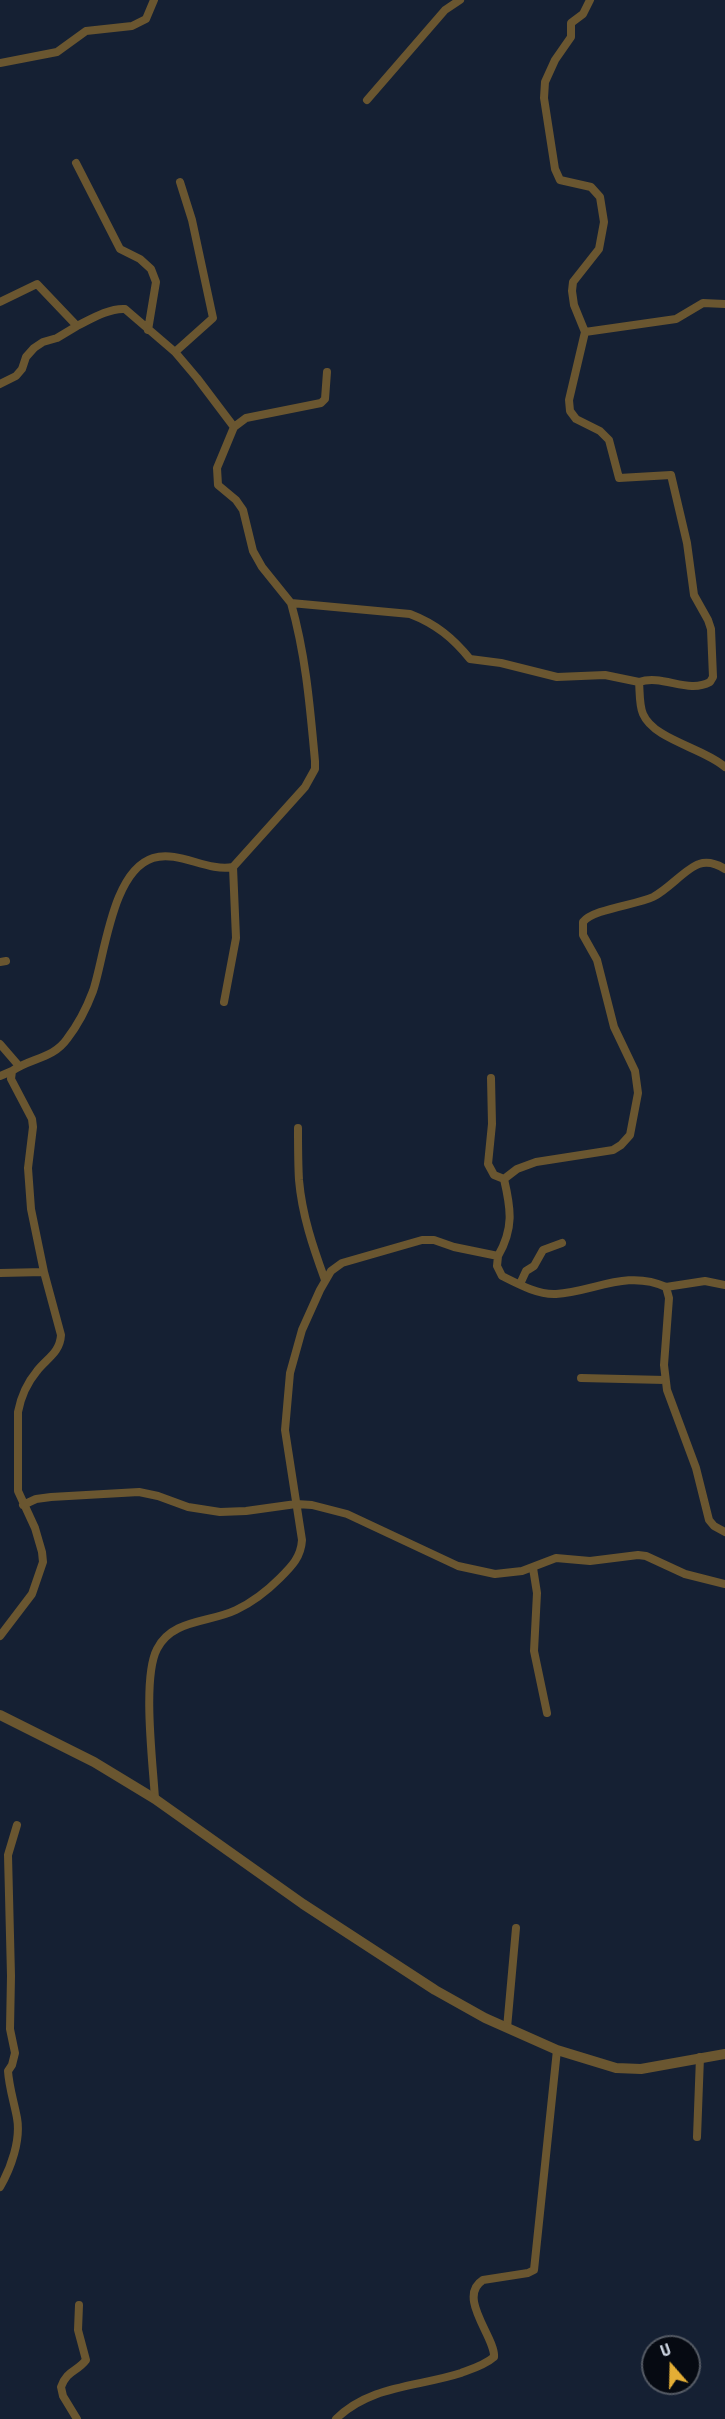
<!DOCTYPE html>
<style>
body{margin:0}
#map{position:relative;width:725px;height:2419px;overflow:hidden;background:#152033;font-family:"Asap Condensed",sans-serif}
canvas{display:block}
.north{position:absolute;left:641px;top:2335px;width:60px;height:60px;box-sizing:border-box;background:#060a12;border:2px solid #545a64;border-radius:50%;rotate:340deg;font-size:16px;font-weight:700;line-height:24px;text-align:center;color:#cad2df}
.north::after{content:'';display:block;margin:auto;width:21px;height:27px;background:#e4ae35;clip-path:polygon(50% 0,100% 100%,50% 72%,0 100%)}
</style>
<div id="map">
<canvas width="725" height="2419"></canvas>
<div class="north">U</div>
</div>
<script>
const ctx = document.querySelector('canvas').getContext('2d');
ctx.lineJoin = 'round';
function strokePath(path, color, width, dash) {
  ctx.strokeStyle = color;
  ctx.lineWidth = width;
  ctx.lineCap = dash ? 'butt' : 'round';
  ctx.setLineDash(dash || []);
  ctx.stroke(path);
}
const minor = new Path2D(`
 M590,0L583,14L571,23V37L555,60L545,82L544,98L555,169L560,180L591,187L600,197L604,222L599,249L573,282L572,291L574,305L585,332L569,400L570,411L576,419L600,431L609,440L619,478L671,475L687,543L694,595L708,620L711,629L713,677L710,682C688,694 663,674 639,682
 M0,63L57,52L86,31L132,26L146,19L154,0
 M367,100L445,10L460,0
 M76,163L120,249L140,259L151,269L156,282L148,330
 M0,302L37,284L77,326C91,319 109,308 125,309L175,352L197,378L234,427L217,468L218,485L236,500L243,510L253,551L262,567L291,603L410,614C436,624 453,638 470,659L501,663L557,677L605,675L639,682C640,692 639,705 643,714C654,740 704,748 725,767
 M585,332L676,319L703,303L725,304
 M175,352L213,318L192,220L180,182
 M0,384L16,376L22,369L26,357L34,348L43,342L57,338L77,326
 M234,427L246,418L321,403L325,399L327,372
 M0,962L6,961
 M224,1002L236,938L233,867
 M0,1044L19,1066
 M0,1076L12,1071
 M491,1078L492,1124L488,1164L494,1175L504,1179
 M298,1128C298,1145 298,1163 299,1180C302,1215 313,1247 325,1280
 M498,1256L497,1266L502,1276C518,1284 538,1295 556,1294C593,1292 627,1269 666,1287L669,1298L664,1365L667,1390L696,1468L709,1520L714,1526L725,1532
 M0,1273L44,1272
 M520,1284L526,1271L534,1266L543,1250L562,1243
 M666,1287L705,1281L725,1285
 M581,1378L665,1380
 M23,1505L36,1499L51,1497L139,1492L158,1496L188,1507L220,1512L246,1511L296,1504L312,1505L347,1514L458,1566L495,1574L522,1571L556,1558L590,1561L638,1555L646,1556L685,1574L725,1584
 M533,1568L537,1593L534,1651L547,1713
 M0,1636L32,1594L43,1562L42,1552L35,1528L18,1491V1412C21,1396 27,1383 37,1371C46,1359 60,1353 61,1335L44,1272L31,1209L28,1168L33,1127L32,1119L11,1079L12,1071C30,1058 53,1059 67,1039C77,1026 87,1007 93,991C105,955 112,871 153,858C179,850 207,872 233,867L305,787L315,769V761C310,707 306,656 291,603
 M155,1799C153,1764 142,1678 157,1649C172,1619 209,1623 236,1610C253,1602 267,1591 280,1578C292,1566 301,1557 302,1540L285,1430L290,1373L302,1330L320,1290L331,1271L342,1263L422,1240H434L454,1247L498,1256C514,1228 511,1209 504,1179L517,1169L536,1162L613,1150L621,1145L630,1135L638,1093L635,1071L614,1027L597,960L583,935V922C593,909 636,905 653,897C669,889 686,868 699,864C708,861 717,864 725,869
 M507,2028L516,1928
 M697,2137L700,2057
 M0,2187C11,2168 21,2140 17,2118C14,2102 9,2087 8,2071L12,2065L15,2053L10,2029L11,1976L8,1855L17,1825
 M77,2419L63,2396L61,2387C67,2370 77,2372 86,2360L78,2330L79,2305
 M336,2419C370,2385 418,2387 461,2373C472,2369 485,2365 494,2357C496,2338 456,2297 483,2280L528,2273L534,2270L557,2050`);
const tertiary = new Path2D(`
 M0,1715L94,1762L155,1799L303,1904L435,1990L485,2018L557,2050L616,2068L641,2069L725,2054`);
strokePath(minor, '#6a5630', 8);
strokePath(tertiary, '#6a5630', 10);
</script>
